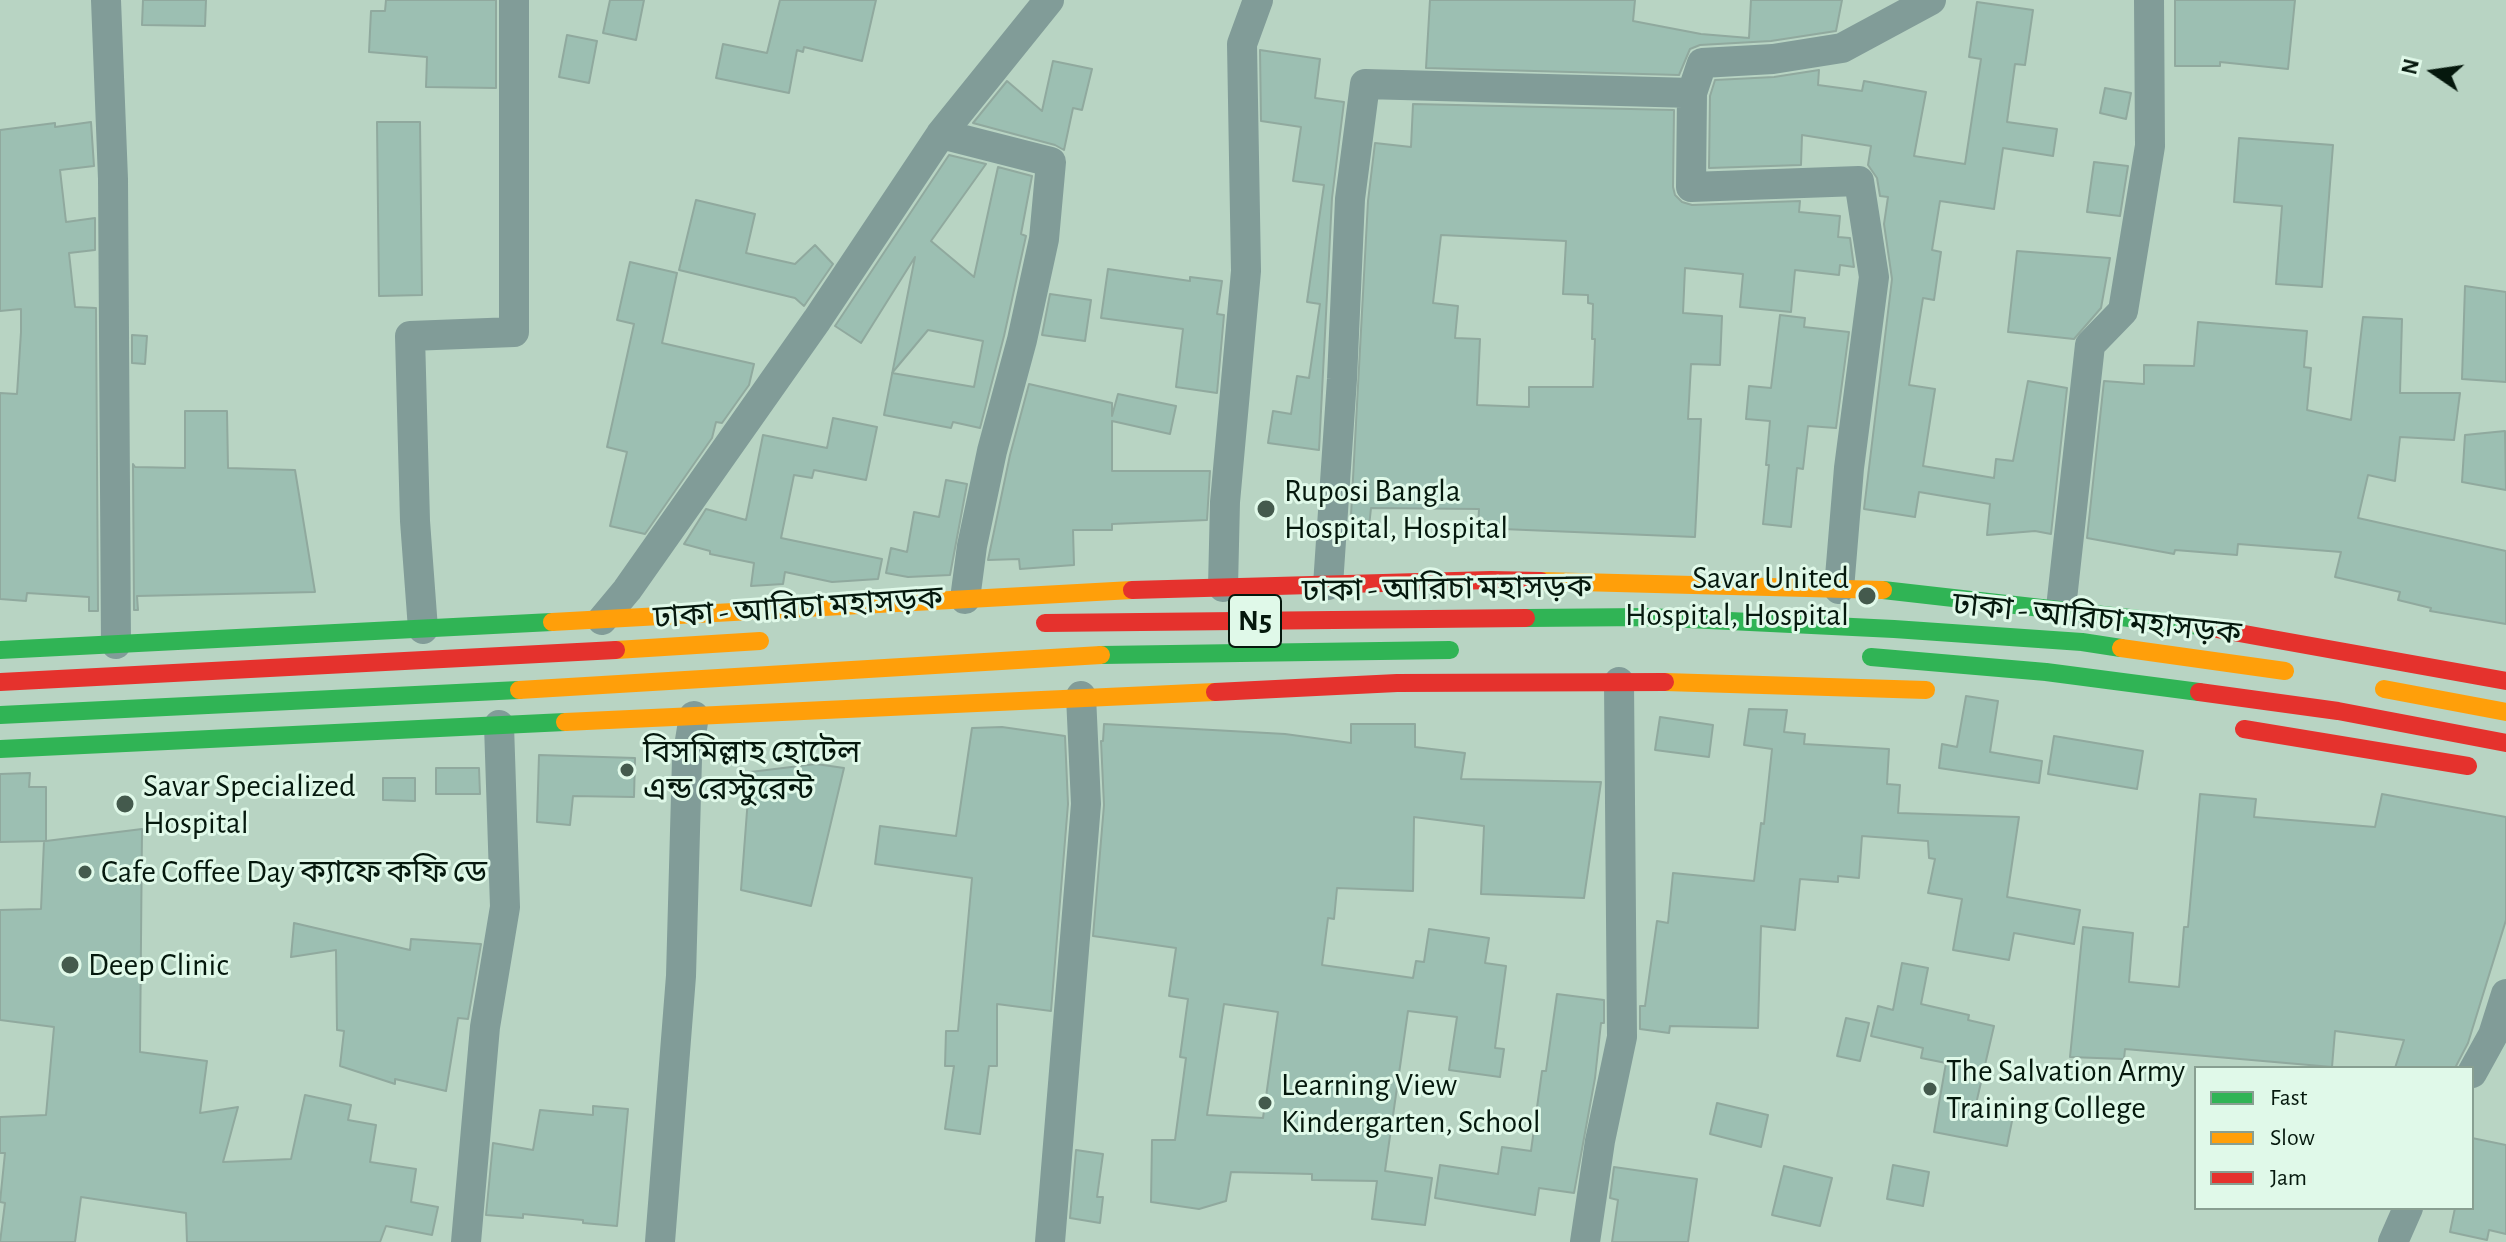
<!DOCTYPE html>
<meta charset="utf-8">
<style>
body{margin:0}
#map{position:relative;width:2506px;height:1242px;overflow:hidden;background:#b8d4c3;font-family:"Alegreya Sans",sans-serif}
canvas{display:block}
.legend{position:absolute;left:2194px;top:1066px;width:280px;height:144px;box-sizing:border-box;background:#e0f9e9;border:2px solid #889f91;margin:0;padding:10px 14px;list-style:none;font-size:24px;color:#05180d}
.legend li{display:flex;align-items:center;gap:16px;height:40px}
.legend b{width:40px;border:2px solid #889f91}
.north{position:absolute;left:2394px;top:32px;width:80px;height:80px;-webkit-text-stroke:6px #e0f9e9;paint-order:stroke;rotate:283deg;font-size:22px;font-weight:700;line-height:32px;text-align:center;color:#05180d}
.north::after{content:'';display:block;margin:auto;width:28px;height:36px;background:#05180d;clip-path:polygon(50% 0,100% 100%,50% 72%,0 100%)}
</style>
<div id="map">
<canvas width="2506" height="1242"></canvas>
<ul class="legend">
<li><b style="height:10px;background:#30b455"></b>Fast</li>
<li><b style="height:10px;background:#ff9f0a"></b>Slow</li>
<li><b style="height:10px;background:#e5322d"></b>Jam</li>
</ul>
<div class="north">N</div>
</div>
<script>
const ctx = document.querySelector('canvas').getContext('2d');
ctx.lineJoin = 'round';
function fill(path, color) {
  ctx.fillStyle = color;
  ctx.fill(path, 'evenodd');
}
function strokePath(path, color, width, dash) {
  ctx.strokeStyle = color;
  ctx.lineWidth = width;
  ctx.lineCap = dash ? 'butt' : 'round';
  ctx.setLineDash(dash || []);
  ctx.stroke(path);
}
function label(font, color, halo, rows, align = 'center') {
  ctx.font = font + ' "Alegreya Sans","Noto Sans Bengali",sans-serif';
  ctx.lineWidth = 6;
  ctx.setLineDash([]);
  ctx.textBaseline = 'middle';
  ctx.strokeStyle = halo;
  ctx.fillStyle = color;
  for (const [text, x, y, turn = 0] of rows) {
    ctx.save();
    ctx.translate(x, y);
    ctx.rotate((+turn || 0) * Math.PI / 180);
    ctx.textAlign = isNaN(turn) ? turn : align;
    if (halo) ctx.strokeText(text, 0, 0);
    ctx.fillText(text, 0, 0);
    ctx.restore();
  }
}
const building = new Path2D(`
 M143,0H206L205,26L142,25Z
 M386,0H496V88L426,87L427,57L369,52L371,11H385Z
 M610,0H644L636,40L603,33Z
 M780,0H876L862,61L804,47L803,52L797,50L789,93L716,78L723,44L767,53Z
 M1430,0H1635L1633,21L1701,34L1749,38L1751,0H1842L1836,31L1771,41L1700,45L1690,49L1679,75L1426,68Z
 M2175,0H2295L2288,69L2220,62V66H2175Z
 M1977,2L2033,10L2025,65L2015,64L2007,122L2057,129L2053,156L2003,148L1994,209L1940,201L1932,250L1941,252L1934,300L1923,298L1909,385L1935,389L1923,466L1994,478L1996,459L2013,461L2028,381L2067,388L2051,534L2035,531L1987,535L1990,504L1919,492L1915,517L1864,509L1892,279L1884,224L1888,197L1880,196L1877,178L1868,165L1871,146L1802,135L1801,165L1709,168L1710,96L1715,80L1774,77L1819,70L1818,85L1862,91L1864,81L1926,92L1914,156L1965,164L1981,59L1969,57Z
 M567,35L597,41L589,83L559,77Z
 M1260,50L1320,59L1315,98L1344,102L1332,198L1319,450L1268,443L1273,411L1291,414L1297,376L1309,378L1320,304L1307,302L1324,185L1293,181L1301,127L1261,121Z
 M1053,61L1092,69L1082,110L1073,108L1064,150L1055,145L973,123L1007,81L1042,111Z
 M2105,88L2131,93L2126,119L2100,113Z
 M1413,104L1674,110L1673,187L1675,195L1682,202L1692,205L1800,201L1799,212L1840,216L1838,237L1850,238L1854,267L1840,265L1839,275L1795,270L1791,312L1740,307L1743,274L1685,268L1683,313L1722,316L1720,365L1691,364L1688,419H1701L1695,537L1478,528L1479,509L1371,508L1368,536L1350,534L1368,201L1375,143L1411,147ZM1441,235L1566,241L1563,294L1588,295V303L1593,304L1592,339H1595L1593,387H1529V407L1477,405L1480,339L1455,338L1458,306L1433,303Z
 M91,122L94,166L60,170L66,222L95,218V250L69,253L75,307L96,308L98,611H89V597L27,593L26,601L0,599V393L17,394L21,332V309L0,311V130L55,123V127Z
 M377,122H420L422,295L379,296Z
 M2239,138L2333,145L2322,287L2276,284L2282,206L2234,202Z
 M949,155L986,164L931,241L974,277L998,167L1032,176L1021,234L1026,236L1004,336L980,428L953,422L951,428L884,415L915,257L861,343L835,326ZM928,330L983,341L974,387L892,373Z
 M2094,162L2128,166L2120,216L2087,212Z
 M696,200L755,214L746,253L795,264L815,245L833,264L804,306L795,298L679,270Z
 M2017,251L2110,258L2101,308L2074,339L2008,332Z
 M630,262L677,273L662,343L754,364L749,385L722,423L716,422L712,438L645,534L610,526L627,452L607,447L634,324L617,320Z
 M1108,269L1190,281V277L1222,281L1217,314L1224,315L1217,393L1176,387L1183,329L1101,318Z
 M2465,286L2506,292V382L2462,379Z
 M1050,294L1091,300L1085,341L1042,335Z
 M1780,315L1805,318L1804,327L1849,332L1836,428L1808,426L1803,469L1797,468L1791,527L1763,524L1769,465H1766L1770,421L1746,419L1749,386L1771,388Z
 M2363,317L2402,319L2400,393H2460L2454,440L2400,437L2395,481L2368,475L2358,518L2506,551V624L2430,611L2431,608L2398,600L2400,592L2335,577L2341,552L2238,544L2237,555L2175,550L2174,554L2087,538L2104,381L2144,384V365L2194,366L2198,322L2307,331L2304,367L2311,368L2307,410L2351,420Z
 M132,335L147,336L145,364L132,363Z
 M1029,384L1112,403V416L1118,394L1176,406L1170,434L1112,421V471H1210L1207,520L1112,524V530H1073L1074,565L1020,569L1019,559L988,560L1010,455Z
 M185,411H227L228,468L295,470L315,592L137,596L138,610H134L133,464L135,467L185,468Z
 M833,418L877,427L866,480L814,470L812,478L794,475L781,538L882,559L878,579L832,582L785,572L783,584L751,586L754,563L710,554V551L684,544L706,509L746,520L763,435L827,448Z
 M2505,431L2506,490L2462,482L2465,435Z
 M946,480L967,484L950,575L908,577L886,573L891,548L907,552L914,512L939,517Z
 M1966,696L1998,701L1990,752L2042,761L2039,783L1939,768L1942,744L1957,747Z
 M1749,709L1787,710L1784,732L1805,734L1804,744L1889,749L1887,784L1900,785L1898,813L2019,817L2007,897L2080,910L2074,944L2014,933L2009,960L1953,950L1962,899L1928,893L1935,859L1929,858L1928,841L1862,836L1859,878L1838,876V882L1800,879L1795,930L1761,926L1758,1028L1670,1026L1669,1033L1640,1029V1006H1645L1657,921L1668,923L1673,873L1754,881L1761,823L1764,824L1772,749L1744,745Z
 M1660,717L1713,725L1709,757L1655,750Z
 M1104,724L1285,734L1351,743V724H1415V747L1465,753L1461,779L1601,782L1584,898L1481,894L1484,826L1414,817L1413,891L1337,888L1334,919L1328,918L1322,965L1413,978L1416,961L1424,962L1429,929L1489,938L1485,963L1506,966L1495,1048L1504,1049L1500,1077L1449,1070L1457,1017L1408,1011L1385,1171L1432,1178L1425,1225L1372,1219L1377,1181L1312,1180V1174L1231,1172L1226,1201L1199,1209L1151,1202L1152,1140H1175L1186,1058L1180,1057L1188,999L1169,996L1176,948L1093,936L1104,805L1101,741H1103ZM1224,1004L1278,1012L1263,1118L1207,1115Z
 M1002,727L1065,736L1068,804L1051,1011L997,1004V1066H989L980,1134L945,1129L954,1066H945L946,1031H958L972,878L875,864L880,826L956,836L972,728Z
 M2054,736L2143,751L2137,789L2048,774Z
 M539,755L635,758L634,797L573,796L570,825L537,822Z
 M816,764L844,768L811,906L741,890L750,772Z
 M436,768H479L480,794H436Z
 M30,773L29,787H46V841L142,829L140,1052L207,1061L200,1113L238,1107L223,1162L291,1159L305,1095L351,1105L348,1120L376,1125L370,1162L416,1169L411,1202L438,1207L432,1235L386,1226L380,1242H187L186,1213L81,1197L75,1242H0L5,1203L0,1202L5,1153H0V1117L46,1115L54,1027L0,1020V910L41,909L44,841H46L0,842V774Z
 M383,778H415V801L383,800Z
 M2200,794L2256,799L2254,817L2375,827L2382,794L2506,817V920L2468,1043L2455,1068H2395L2404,1040L2335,1031L2332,1067L2125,1049L2124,1059L2070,1057L2083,927L2133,933L2129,982L2179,987L2184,927H2188Z
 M294,923L410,950L411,939L481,944L468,1019L458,1018L446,1091L395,1079V1084L340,1066L344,1031L337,1030L336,950L291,957Z
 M1902,963L1928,968L1921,1004L1969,1015L1968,1020L1994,1026L1976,1104L2014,1111L2007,1146L1934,1132L1946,1063L1921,1058L1923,1048L1871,1036L1878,1006L1893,1010Z
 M1557,994L1604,1000V1023H1601L1595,1078L1574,1193L1539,1188L1535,1215L1435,1198L1440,1165L1498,1174L1502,1147L1531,1151L1542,1071H1546Z
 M1846,1018L1869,1023L1860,1061L1837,1056Z
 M1717,1103L1768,1115L1761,1147L1710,1134Z
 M593,1106L628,1109L617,1226L583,1223V1220L523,1214V1218L486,1215L493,1143L533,1150L540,1110L593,1115Z
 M2472,1138L2506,1145V1234L2489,1230L2487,1240L2450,1232L2455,1208H2472Z
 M1076,1150L1103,1154L1097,1197H1103L1100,1223L1070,1218Z
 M1893,1165L1929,1172L1923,1206L1887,1199Z
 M1784,1166L1832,1178L1820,1226L1772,1215Z
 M1614,1167L1697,1179L1688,1242H1612L1618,1200L1610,1198Z`);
const street = new Path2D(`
 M106,0L113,179L116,644
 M1692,93L1691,187L1859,181L1874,277L1849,468L1839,589
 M941,134L1051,162L1044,239L1022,340L992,451L972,546L965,599
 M1328,585L1342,379L1350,199L1365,84L1692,93L1702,63L1773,59L1842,48L1931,0
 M1223,587L1225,502L1246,271L1242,44L1258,0
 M2061,608L2090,345L2123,311L2150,146L2149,0
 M602,620L627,590L817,320L941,134L1049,0
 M423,629L415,521L410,336L514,332V0
 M2472,1073L2493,1035L2506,994
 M466,1242L485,1027L505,907L499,725
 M660,1242L681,976L687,759L694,716
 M1050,1242L1086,804L1081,696
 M1585,1242L1600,1141L1622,1037L1619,682
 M2393,1242L2408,1208`);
const fast = new Path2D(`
 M1883,590L2200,626
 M1526,618L1647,617L1894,629L2082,642L2121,648
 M0,650L552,622
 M1101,655L1450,650
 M1871,657L2046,672L2199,692
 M0,715L519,690
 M0,749L565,722`);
const slow = new Path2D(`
 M1541,581L1883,590
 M552,622L1132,590
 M2121,648L2285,671
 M616,650L760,641
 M1665,682L1926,690
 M2384,689L2506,712
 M519,690L1101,655
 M565,722L1215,692`);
const jam = new Path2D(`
 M1132,590L1491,580L1541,581
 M1045,623L1526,618
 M2200,626L2506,681
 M0,682L616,650
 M1215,692L1397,683L1665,682
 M2199,692L2338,711L2506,743
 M2244,729L2468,766`);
const markers = [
 [1266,509,10,"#445a4d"],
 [1867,596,10,"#445a4d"],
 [627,770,8,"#445a4d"],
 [125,804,10,"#445a4d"],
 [85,872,8,"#445a4d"],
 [70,965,10,"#445a4d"],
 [1930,1089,8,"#445a4d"],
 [1265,1103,8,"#445a4d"]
];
const shields = [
 [1255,621,52]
];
const shieldNames = [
 ["N5",1255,621]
];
const poiNames = [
 ["Ruposi Bangla",1284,491],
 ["Hospital, Hospital",1284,528],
 ["Savar United",1849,578,"right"],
 ["Hospital, Hospital",1849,615,"right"],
 ["বিসমিল্লাহ হোটেল",643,752],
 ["এন্ড রেস্টুরেন্ট",643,789],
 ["Savar Specialized",143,786],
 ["Hospital",143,823],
 ["Cafe Coffee Day ক্যাফে কফি ডে",101,872],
 ["Deep Clinic",88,965],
 ["The Salvation Army",1946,1071],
 ["Training College",1946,1108],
 ["Learning View",1281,1085],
 ["Kindergarten, School",1281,1122]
];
const streetNames = [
 ["ঢাকা - আরিচা মহাসড়ক",1447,589,-1],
 ["ঢাকা - আরিচা মহাসড়ক",798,608,-4],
 ["ঢাকা - আরিচা মহাসড়ক",2097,619,6]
];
fill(building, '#9cbfb2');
strokePath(building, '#90a99e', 2);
strokePath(street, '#819c98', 30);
strokePath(fast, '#30b455', 18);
strokePath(slow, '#ff9f0a', 18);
strokePath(jam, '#e5322d', 18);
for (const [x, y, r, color] of markers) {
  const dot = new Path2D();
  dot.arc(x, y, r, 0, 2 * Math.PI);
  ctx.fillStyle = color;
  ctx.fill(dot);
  strokePath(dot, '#e0f9e9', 3);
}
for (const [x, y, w] of shields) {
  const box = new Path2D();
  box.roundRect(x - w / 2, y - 26, w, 52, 6);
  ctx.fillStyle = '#e0f9e9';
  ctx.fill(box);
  strokePath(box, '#05180d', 2);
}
label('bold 30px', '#05180d', null, shieldNames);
label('32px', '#05180d', '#e0f9e9', poiNames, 'left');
label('32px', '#05180d', '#e0f9e9', streetNames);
</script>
